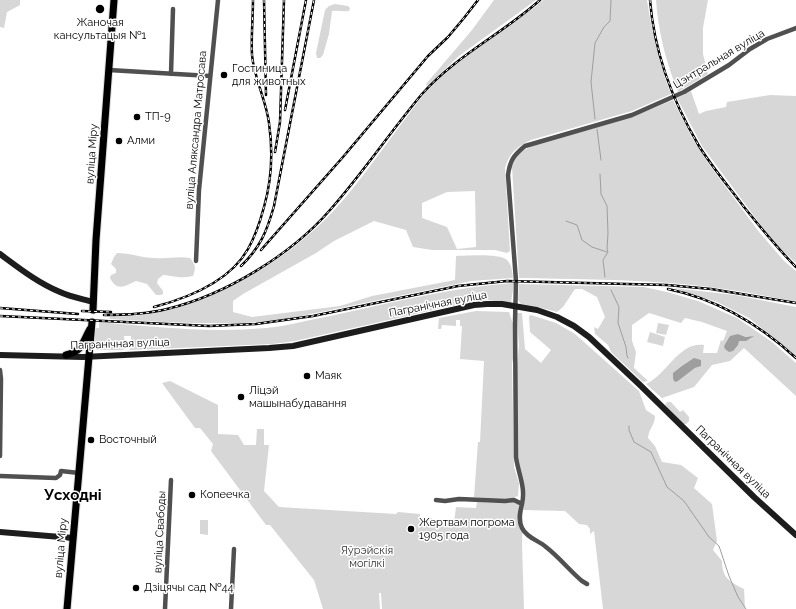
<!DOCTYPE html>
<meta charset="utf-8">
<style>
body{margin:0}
canvas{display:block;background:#fff}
</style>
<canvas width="796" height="609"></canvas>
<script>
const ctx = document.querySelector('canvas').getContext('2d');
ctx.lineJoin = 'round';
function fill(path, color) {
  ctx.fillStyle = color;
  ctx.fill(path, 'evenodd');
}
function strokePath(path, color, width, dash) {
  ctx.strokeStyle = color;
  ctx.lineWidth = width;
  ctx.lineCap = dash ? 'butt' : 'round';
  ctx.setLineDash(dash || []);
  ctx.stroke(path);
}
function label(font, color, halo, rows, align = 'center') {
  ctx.font = font + ' Raleway,sans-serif';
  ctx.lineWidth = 3;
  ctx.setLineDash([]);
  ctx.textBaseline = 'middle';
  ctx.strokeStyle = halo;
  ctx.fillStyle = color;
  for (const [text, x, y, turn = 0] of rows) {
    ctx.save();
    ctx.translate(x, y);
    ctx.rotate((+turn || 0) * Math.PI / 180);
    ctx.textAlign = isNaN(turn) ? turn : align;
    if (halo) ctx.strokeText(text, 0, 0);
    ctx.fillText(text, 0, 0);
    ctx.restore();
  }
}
const green = new Path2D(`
 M0,0H20V5L7,12L4,28L0,27Z
 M494,0H536L459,56L427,86L426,84L472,30Z
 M543,0H647C652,33 659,63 671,94L632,111L531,140C517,147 510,152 505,168L510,251L507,253L495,250H432L413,247L406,230L374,221L334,241L316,253L243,294L233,301V312L252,317L340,306L372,296L455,280L456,256C468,256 498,253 507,260C512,265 512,271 513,278L471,281L277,321C221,326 165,322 109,319L110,317C127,316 144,316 161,312C228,297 301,251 345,198C365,174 383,148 402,123C410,113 417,102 426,92C458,59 498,34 535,7ZM475,191L476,247L457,249L447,227L422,218V203L447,192Z
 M656,0H708L703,28V54L708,74L678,92C666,62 658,31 656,0Z
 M335,4L348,6L350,8L349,11C343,12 338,10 332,11L329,34L323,55L320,58H317L316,53L325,10L329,6Z
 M691,91L699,114L706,111L726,107L727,102L770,95L796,96V263L774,243L702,146L677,98Z
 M673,100L691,136L708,163L759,232L785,262L796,271V302C754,293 712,286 669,283C619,279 569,279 519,278L512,167C515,159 518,153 526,149C544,138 568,136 588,130C617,122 645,112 673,100Z
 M117,253C130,253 142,258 155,258C167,259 178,256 190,258C196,265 196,268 193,276C179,279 176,276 163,275L158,279L157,283L163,291V294L161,295H156L147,284L136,281C125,286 117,292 110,278L111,275L116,273V269L111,264L114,257Z
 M514,283L511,303L487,300L451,306L295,341L272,344L130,350L127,342H131V336H124L125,346L123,350H96L94,326L97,328H99V322C154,327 210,333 266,328C289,326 312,319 335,315C394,302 454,287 514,283Z
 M519,284L644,287L667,292L698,301L737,318L772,342L796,363V396L744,348L730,361L712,365L694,387L662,398L646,384C668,374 678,342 704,345L703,353H717L721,340L723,341L727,331L702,322L685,318L681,323L649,313L632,325V341L636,352L634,368L648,381L643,382L611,352L608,345L595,334L594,327L598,329L605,317L597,297L582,289H575L563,307L557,312L534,306L521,304L518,300ZM738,334L747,337L752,335L739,341L724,346L734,336ZM701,366L695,368L678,381L673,373Z
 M673,288L735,295L796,307V356L749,318L717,302Z
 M476,311L509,312L513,324L515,347L512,364L514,467L519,483L518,496C504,502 488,499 474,497L478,442H480L484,361L460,359L462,326H460V320H456V326L442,325L441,329H438L439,318Z
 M517,313H522L525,349L541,363L551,350L530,332L529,316L531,315L556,323L575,334L639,391L646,410L655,416C655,425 649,428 648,438L655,446L662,462L681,465L698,478L694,488L712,504L717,541L713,550L722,561C722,578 730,582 744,589L745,609H603L594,531L590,534V529L587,525L579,524L565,511L523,510L522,543L524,609H382L381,593H379L380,609H323L314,580L270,525H266L211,451L213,444L200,428H195L162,383L170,381L218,405V434L238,435L244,445H256L257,429H264V445H269L264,491L279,507L396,514L398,512L420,514V518H432V522L454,523L456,507L476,508L477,502L504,503L523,500L517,466V366L519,346L517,321Z
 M658,323L669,325L666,335L656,333Z
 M650,332L665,337L663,346L647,342Z
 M667,402H671L680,412L683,410L689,417V421L686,424H683L665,405Z
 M200,520H208V535L200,534Z`);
const water = new Path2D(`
 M738,334L746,337L754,336L746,341H739L738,345L733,351L729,352L725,349L724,346L730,336Z
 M694,358L701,360V366L695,368L678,381L675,382L673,379V373L682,366Z`);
const stream = new Path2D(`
 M595,119L591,82L595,43L604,27L610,21L611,0
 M597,129L601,160
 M600,174L601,194L607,206L608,233L607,249L608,252L603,260L605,277
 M566,221L577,225L582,240L592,247L607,252
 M611,290L619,307L618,323L626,347L627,356L628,358
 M629,426V430L634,442L651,452L667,487L684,501L709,537L719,546L729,576L738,597L746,609`);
const street = new Path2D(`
 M109,70L210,76
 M171,74L173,9
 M196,261L199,190L218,0
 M0,370L1,379L0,456
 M0,476L56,478L60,475L61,471L79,473
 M436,500L445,501L459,499L505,501L514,500L522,504C526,487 518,473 516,457L515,322L516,281L508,175C510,160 514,155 525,146L632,115L684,92L729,65L750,49L767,39L796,28
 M522,504C520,512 518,520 522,528C527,538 538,540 546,547C559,557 569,570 582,581L587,584
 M165,609L171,480
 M231,609L234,549`);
const secondary = new Path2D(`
 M0,254C19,268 38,283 60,292C71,297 83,299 93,302
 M0,355L83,357L269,348L293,346L474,305L487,304H502L537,310L557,317L574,326L589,337L640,385L754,497L796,535
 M0,532L73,538`);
const primary = new Path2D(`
 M93,310L96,240L114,0
 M66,355C83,351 82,343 90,329
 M67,609L92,322`);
const rail = new Path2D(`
 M264,0L266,95
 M650,0C654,51 673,102 699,146C712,167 729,187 744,207C761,228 777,248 796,267
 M285,110L306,0
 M275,152L280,122L284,0
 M261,250L343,157L428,56L448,37L464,18L478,0
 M241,266C260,248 267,231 274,206L314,0
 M668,289C717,299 760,325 796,358
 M154,307C188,298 230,281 248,249C256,235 260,222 264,207C272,179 273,151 269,123C266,100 254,78 252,55C251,37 253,18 253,0
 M0,308L78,314
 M82,311L111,312
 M104,315C125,315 147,314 167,309C225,295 291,255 330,210C363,173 390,132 422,94C457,55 502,34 540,0
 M0,316L209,326L256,324L313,316L458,286L507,281L667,285L711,289L796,303`);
const markers = [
 [100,9,5,"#000"],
 [224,75,4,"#000"],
 [137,117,4,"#000"],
 [119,141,4,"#000"],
 [307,376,4,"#000"],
 [241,397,4,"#000"],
 [91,440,4,"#000"],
 [192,495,4,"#000"],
 [411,529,4,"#000"],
 [136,588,4,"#000"]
];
const poiNames = [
 ["Жаночая",100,23,"center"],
 ["кансультацыя №1",100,36,"center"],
 ["Гостиница",232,69],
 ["для животных",232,82],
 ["ТП-9",145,117],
 ["Алми",127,141],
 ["Маяк",315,376],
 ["Ліцэй",249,391],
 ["машынабудавання",249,404],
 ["Восточный",99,440],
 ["Копеечка",200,495],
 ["Жертвам погрома",419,523],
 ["1905 года",419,536],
 ["Дзіцячы сад №44",144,588]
];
const streetNames = [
 ["Цэнтральная вуліца",719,59,-31],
 ["вуліца Аляксандра Матросава",196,130,-85],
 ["вуліца Міру",92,154,-86],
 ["Пагранічная вуліца",438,304,-11],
 ["Пагранічная вуліца",120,344,-2],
 ["Пагранічная вуліца",733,462,44],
 ["вуліца Свабоды",160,532,-87],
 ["вуліца Міру",61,548,-85]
];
const parkNames = [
 ["Яўрэйскія",367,551],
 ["могілкі",367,564]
];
const districtNames = [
 ["Усходні",73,495]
];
fill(green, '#d7d7d7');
fill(water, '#9e9e9e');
strokePath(stream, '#9e9e9e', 1);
strokePath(primary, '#dbdbdb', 9);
strokePath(street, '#505050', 4.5);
strokePath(secondary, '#1d1d1d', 6);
strokePath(primary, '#000', 7);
strokePath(rail, '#000', 2.5);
strokePath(rail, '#fff', 1, [3]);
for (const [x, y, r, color] of markers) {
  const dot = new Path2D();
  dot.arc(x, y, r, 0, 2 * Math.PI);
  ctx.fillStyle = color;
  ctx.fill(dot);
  strokePath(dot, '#fff', 1.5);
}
label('11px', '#000', '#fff', poiNames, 'left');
label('11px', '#000', '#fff', streetNames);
label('11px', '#2e2e2e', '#fff', parkNames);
label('bold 15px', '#000', '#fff', districtNames);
</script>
